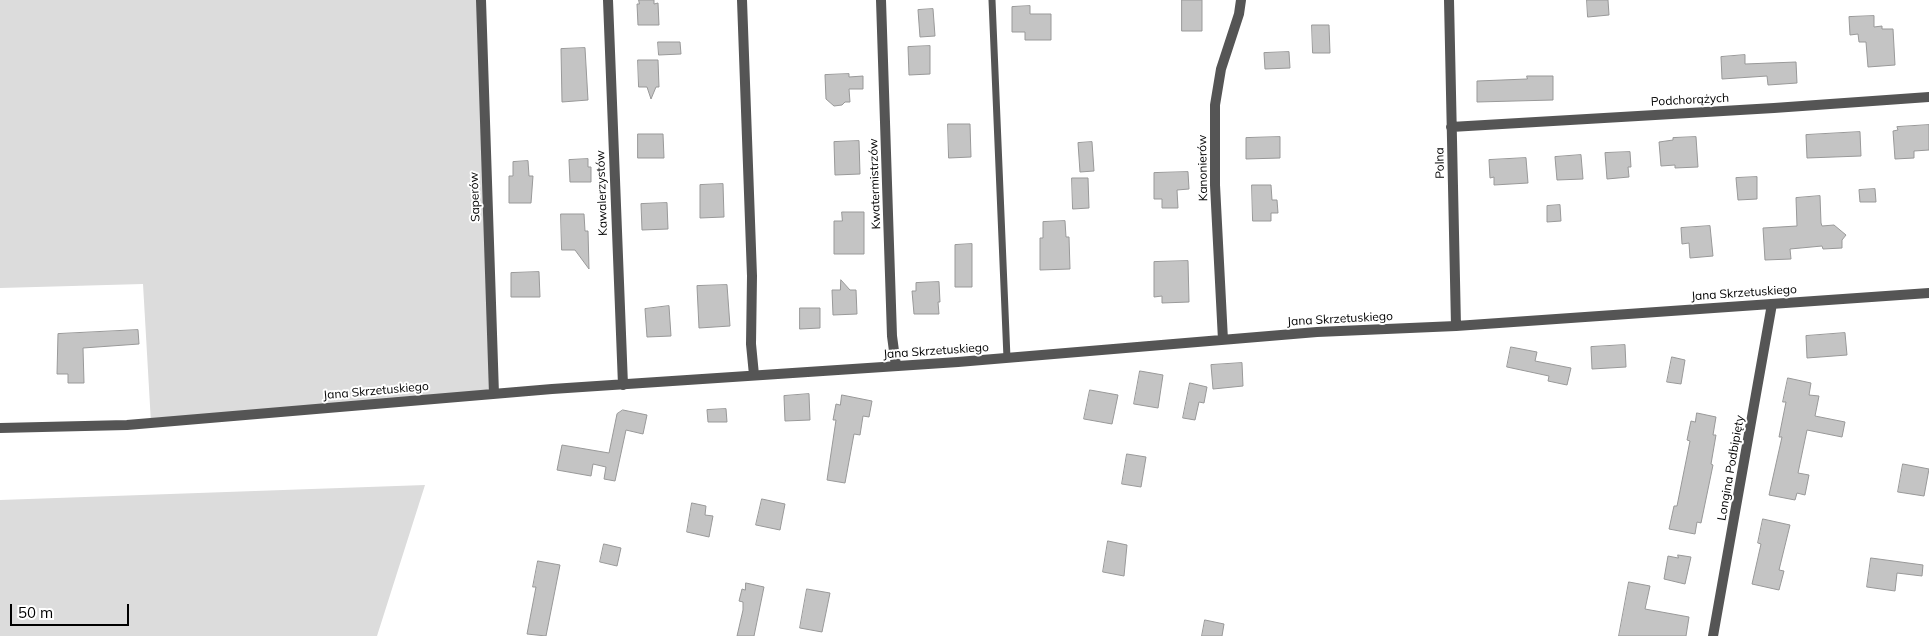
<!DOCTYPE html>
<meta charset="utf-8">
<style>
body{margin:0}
#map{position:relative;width:1929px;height:636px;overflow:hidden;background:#fff;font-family:Mulish,sans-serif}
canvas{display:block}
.scale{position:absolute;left:10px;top:604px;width:119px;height:22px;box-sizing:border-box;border:2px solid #000;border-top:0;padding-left:6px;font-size:15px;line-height:18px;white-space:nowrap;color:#000;-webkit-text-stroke:4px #fff;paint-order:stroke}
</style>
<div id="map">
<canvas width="1929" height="636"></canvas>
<div class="scale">50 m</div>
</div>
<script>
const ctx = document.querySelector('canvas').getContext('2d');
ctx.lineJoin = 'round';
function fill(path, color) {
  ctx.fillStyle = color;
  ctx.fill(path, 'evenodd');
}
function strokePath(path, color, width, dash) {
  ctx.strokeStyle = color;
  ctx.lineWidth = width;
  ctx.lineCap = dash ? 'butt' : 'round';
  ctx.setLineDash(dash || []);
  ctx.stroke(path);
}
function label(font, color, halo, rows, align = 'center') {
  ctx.font = font + ' Mulish,sans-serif';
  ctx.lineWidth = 4;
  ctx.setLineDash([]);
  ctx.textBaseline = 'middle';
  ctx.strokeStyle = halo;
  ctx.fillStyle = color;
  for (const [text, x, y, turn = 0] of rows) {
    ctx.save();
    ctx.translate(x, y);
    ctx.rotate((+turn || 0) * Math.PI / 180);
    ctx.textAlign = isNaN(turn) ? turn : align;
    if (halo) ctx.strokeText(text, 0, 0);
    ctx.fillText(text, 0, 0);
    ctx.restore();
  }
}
const green = new Path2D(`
 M0,0H481L494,394L151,423L143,284L0,288Z
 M425,485L377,636H0V500Z`);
const building = new Path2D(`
 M639,0H654V4L658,3L659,25H638L637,4H639Z
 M1182,0H1202V31H1182Z
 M1587,0H1608L1609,15L1588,17Z
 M1030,6V14H1051V40H1025V32H1012V7Z
 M933,9L935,36L920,37L918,10Z
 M1874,16V27L1882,26V29H1893L1895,65L1868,67L1866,42H1859L1858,34L1850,35L1849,17Z
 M1312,25H1329L1330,53H1313Z
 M658,42H680L681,54L659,55Z
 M930,46V74L909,75L908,47Z
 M585,48L588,100L562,102L561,49Z
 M1289,52L1290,68L1265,69L1264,53Z
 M1745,55V64L1796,62L1797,83L1768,85L1767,76L1722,79L1721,57Z
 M638,60H658L659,87H656L651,99L647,87H639Z
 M849,74V77L863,76V89H849L850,102H845L842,105L834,106L826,99L825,75Z
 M1527,76H1553V100L1477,102V81L1527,79Z
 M948,124H970L971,157L949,158Z
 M1929,125V150L1914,151V158L1895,159L1893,131L1898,130L1897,127Z
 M1860,132L1861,156L1807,158L1806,135Z
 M638,134H663L664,158H638Z
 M1280,137V158L1246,159V138Z
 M1696,137L1698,167L1675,168V165L1661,166L1659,142L1673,140V138Z
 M859,141L860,174L835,175L834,142Z
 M1092,142L1094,171L1080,172L1078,143Z
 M1630,152L1631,167H1628L1629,177L1607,179L1605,153Z
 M1581,155L1583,179L1557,180L1555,157Z
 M1526,158L1528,183L1494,185V177L1490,178L1489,160Z
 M588,159V167H591V182H570L569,160Z
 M528,161L529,176H533L531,203H509V176H513V162Z
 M1188,172L1189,189L1177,190L1178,208H1162V199H1154V173Z
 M1757,177V199L1738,200L1736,178Z
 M1072,178H1088L1089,208L1073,209Z
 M723,184L724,217L700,218V185Z
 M1252,185H1271L1272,200H1277L1278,213H1271V221H1253Z
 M1875,189L1876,202H1860L1859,190Z
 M1820,196L1821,223L1822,226L1834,225L1846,235L1842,240V248L1823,249L1822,246L1790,249L1791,259L1765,260L1763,228L1797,226L1796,198Z
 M667,203L668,229L642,230L641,204Z
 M1560,205L1561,221L1547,222V206Z
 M842,212H864V254H834V221H842Z
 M561,214H584L585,231H588L589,269L575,250H562Z
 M1065,221L1066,237H1069L1070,269L1040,270V238H1043V222Z
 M1710,226L1713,256L1690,258L1689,243L1682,244L1681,228Z
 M972,244V287H955V245Z
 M1188,261L1189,302L1162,303V296L1154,297V262Z
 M539,272L540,297H511V273Z
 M841,280L850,290H856L857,314L833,315L832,290H840Z
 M939,282L940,302H938L939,314H914L912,291H916V283Z
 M727,285L730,326L699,328L697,286Z
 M669,306L671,336L647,337L645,309Z
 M800,308H820V328L800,329Z
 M138,330L139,344L83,348L84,383H68V374H57L58,334Z
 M1845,333L1847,355L1807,358L1806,336Z
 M1625,345L1626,367L1592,369L1591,347Z
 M1511,347L1537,352L1535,361L1571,368L1567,385L1548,381L1549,376L1507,367Z
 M1672,357L1685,360L1681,384L1667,382Z
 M1242,363L1243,386L1213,389L1211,365Z
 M1140,371L1163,375L1158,408L1134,404Z
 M1788,378L1811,383L1809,395L1819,396L1815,416L1845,422L1842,437L1807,430L1798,473L1809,475L1805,495L1797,493L1795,500L1769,495L1782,437H1779L1786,402H1783Z
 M1190,383L1207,387L1204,403L1199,402L1195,420L1183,418Z
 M1090,390L1118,395L1112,424L1084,419Z
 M809,394L810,420L785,421L784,396Z
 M842,395L872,401L869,417L863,416L860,435L854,434L845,483L827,480L836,420H833L836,404L840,405Z
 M726,409L727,422H708L707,410Z
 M623,410L647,415L643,434L626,430L615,481L604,479L606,467L593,464L591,476L557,470L562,445L609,453L617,414Z
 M1697,413L1716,417L1713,435H1716L1711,464L1713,465L1701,523L1697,522L1695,534L1669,529L1674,506H1677L1690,441L1687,440L1691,421L1695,422Z
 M1127,454L1146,457L1141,487L1122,484Z
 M1903,464L1929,469L1924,496L1898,492Z
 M762,499L785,504L780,530L756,525Z
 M692,503L706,506L705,515L713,516L709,537L687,532Z
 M1763,519L1790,525L1779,570L1784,571L1779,590L1752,584L1761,544L1758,543Z
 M1108,541L1127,545L1124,576L1103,572Z
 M604,544L621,548L617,566L600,562Z
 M1678,555L1691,557L1685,584L1664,579L1668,556L1678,558Z
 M1871,558L1923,565L1922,576L1897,573L1895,591L1867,587Z
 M538,561L560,565L546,636L527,634L536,587H533Z
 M1629,582L1650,586L1645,609L1689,617L1686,636H1619Z
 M746,583L764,587L754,636H737L743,610V602L739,601L742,589L745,590Z
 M807,589L830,593L822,632L800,628Z
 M1205,620L1224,624L1222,636H1202Z`);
const lane = new Path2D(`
 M992,0L1007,358`);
const street = new Path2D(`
 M481,0L494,394
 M608,0L623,385
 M742,0L752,276L751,344L754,375
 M881,0L892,336L896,366
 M1449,0L1456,326
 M1451,127L1774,108L1929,97
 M1223,340L1215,185V105L1221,69L1239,14L1241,0
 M0,428L127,425L552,389L958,362L1317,332L1456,326L1929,293
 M1713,636L1772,304`);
const streetNames = [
 ["Podchorążych",1690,100,-3],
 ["Polna",1440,163,-91],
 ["Kanonierów",1203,168,-91],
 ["Kwatermistrzów",875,184,-92],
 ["Kawalerzystów",602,193,-92],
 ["Saperów",475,197,-92],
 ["Jana Skrzetuskiego",1744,293,-4],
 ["Jana Skrzetuskiego",1340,319,-3],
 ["Jana Skrzetuskiego",936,351,-4],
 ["Jana Skrzetuskiego",376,391,-5],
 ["Longina Podbipięty",1731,468,-80]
];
fill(green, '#dcdcdc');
fill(building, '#c4c4c4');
strokePath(building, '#999', 1);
strokePath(lane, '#555', 7);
strokePath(street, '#555', 10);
label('12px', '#000', '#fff', streetNames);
</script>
